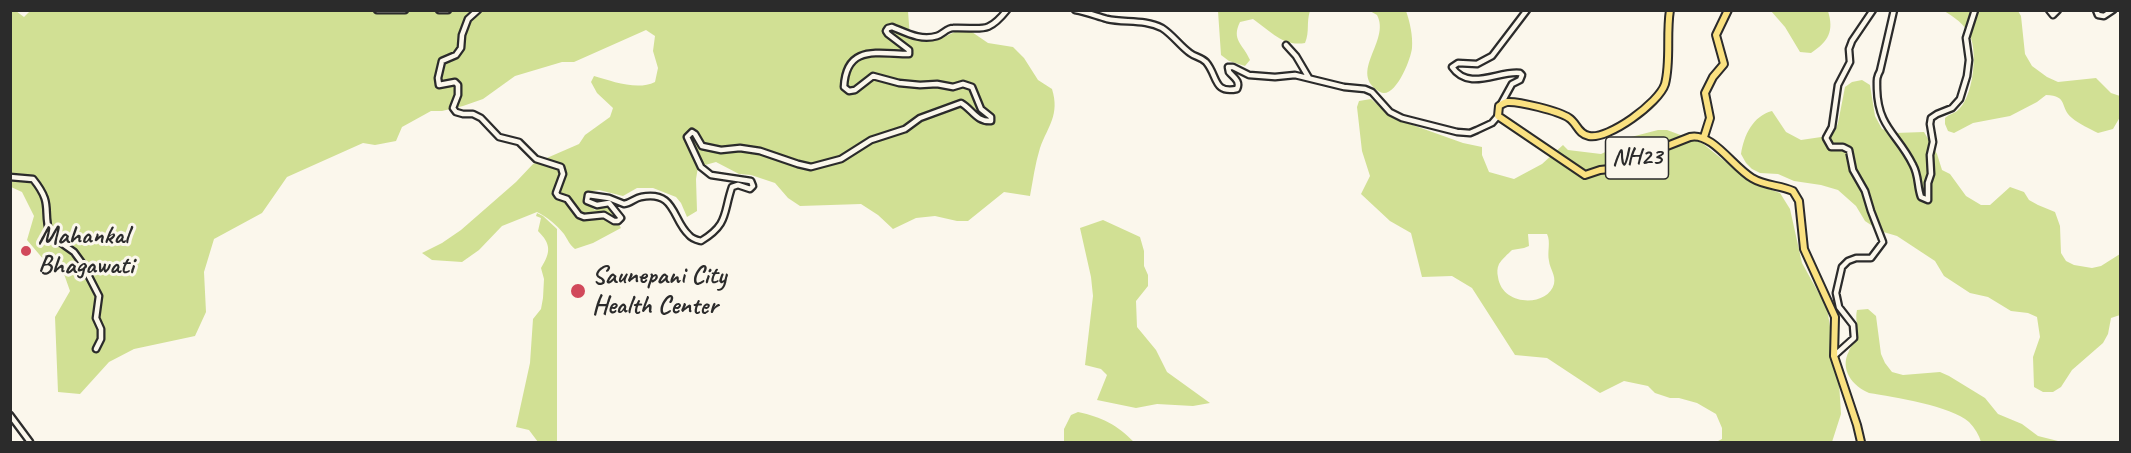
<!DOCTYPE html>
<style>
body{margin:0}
#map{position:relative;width:2131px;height:453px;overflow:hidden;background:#fbf7ec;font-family:Caveat,sans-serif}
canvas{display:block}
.frame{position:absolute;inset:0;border:12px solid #2b2b2b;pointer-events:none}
</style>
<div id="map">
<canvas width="2131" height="453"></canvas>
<div class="frame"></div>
</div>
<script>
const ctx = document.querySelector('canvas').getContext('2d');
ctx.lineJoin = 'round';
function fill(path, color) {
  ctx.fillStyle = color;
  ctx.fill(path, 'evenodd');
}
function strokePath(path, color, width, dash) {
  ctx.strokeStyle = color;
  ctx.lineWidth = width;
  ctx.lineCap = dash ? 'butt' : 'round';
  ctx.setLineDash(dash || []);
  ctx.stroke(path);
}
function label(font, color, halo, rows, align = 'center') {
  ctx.font = font + ' Caveat,sans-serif';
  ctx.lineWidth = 6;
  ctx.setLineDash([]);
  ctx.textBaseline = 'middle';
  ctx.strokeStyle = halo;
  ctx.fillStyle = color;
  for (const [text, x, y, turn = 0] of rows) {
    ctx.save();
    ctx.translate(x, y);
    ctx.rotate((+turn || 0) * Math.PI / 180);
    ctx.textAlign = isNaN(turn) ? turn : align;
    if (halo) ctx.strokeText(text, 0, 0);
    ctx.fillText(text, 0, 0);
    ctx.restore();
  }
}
const green = new Path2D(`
 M31,10L908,11L910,38L925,42L940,39L957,31L969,30L988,43L1013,47L1024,58L1038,80L1052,89C1060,115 1048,126 1040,148C1035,164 1033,180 1030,196L1004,192L968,221H957L935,216L916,218L893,229L878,215L861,204L800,206L788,198L775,183L751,175L739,174L716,162L698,167L696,179L697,211L687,217L681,203L676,197L653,188H637L623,196L599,190L587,192L583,201L595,210L604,206L611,210L621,228L593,243L575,249C569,244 568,240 564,234C557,225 547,217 537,212L502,226L479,250L462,262L432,260L422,253L442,243L461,230L516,182L533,164L579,144L585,135L610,117L613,108L597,93L591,82L594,76C612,81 637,91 655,82L658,68L653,51L655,36L646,30L574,62H562L515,76L483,99L463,106L442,111H431L402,127L396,141L375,145L363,143L287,177L262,213L214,239L204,272L206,312L195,336L134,349L109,362L80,394L58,392L55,317L70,291L64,274L44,260L27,240L34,216L22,192L11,187L10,11H16L24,17Z
 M1218,11H1310C1306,23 1310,31 1305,43C1283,47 1269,30 1253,19L1240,22C1231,40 1243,44 1250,60L1245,66L1229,61L1221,55Z
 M1370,11H1406C1410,22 1413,36 1412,48C1411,59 1395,100 1380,92C1347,73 1391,41 1377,15Z
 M1771,11H1828C1834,31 1829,41 1811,53L1800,52L1785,27Z
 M1944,11H2018L2021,16L2025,54L2032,66L2047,77L2058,82L2096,78L2111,93L2120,96V117L2113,129L2098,133C2090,129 2079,124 2072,118C2059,107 2069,96 2046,95L2037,102L2010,116L1973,123L1954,133L1948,131L1945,124V118C1949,114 1953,114 1957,111C1973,99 1978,53 1970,36C1965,24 1954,17 1944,11Z
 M1862,80L1870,85L1875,116L1882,129L1895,133L1924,132L1937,154L1942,170L1950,174L1966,196L1981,205H1990L2010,187L2024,192L2029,200L2038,205L2055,212L2060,226L2061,253L2066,261L2074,265L2092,268L2101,266L2120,254V315L2111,318L2108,334L2103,343L2072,370L2061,387L2053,392H2043L2034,387L2033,357L2040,337L2037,317L2028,313L2011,311L1988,297L1970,293L1944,276L1935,261L1897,236L1880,231L1865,221L1856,206L1838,190L1821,185L1794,181L1778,174L1760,173L1752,169L1746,163L1741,154C1744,135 1753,116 1772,111L1786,132L1801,140L1828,136L1835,131L1838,123L1845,87L1852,82Z
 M1371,99L1393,118L1463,143L1482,147V155L1489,172L1514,179L1542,164L1563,145L1568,150L1601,154L1625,143L1631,137L1658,130H1667L1702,143L1752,183L1780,193L1790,209L1802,263L1827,308L1839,382L1841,414L1832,442H1716L1722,439V428L1716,414L1697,403L1679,398H1670L1655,393L1648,386L1624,381L1600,393L1547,358L1515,355L1472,288L1452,276L1422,277L1411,233L1390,221L1361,194L1370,176L1362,151L1357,107L1359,101ZM1528,234H1547C1551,242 1547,252 1549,261C1550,269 1556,275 1554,284C1548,307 1502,307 1498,277C1497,273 1497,268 1499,264C1502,259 1508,254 1512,250L1524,248L1529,246Z
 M537,213L543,216L557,229V442H538L529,430L516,427L530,363L533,319L541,309L543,298L544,279L541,268C551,252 551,244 538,231L541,218L536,216Z
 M1103,220L1140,237L1144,251V266L1148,275V286L1136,301L1137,327L1156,350L1167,372L1210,403L1193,406L1157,404L1136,408L1097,400L1107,375L1101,369L1085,365L1093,296L1091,277L1080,228Z
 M1868,309L1876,316L1881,354L1885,363L1892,372L1903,375L1940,372L1949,376L1985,398L1998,414L2022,424L2038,436L2058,441L2085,442H1981C1979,435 1975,428 1969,422C1951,406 1894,397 1869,393C1853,386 1839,370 1849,351C1851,345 1857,340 1857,334C1858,325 1855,318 1857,310Z
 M1078,412C1102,417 1117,425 1134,442H1064V429L1071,415Z`);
const minor = new Path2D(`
 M377,10H405
 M439,10H448
 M478,10L468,19L462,35L461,48L456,55L442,61L438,78L439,85L455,82L458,85V95L453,108L456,112L463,114H473L481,118L499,137L519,142L536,159L561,167L563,174L556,193L558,196L567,199L579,215L584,217L604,215L614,221H618L621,218L609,203L597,205L587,201L588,195L609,198L624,204C631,203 635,198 641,197C676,190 672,220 689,235C692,239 697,240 701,241C729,224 723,213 732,187L738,185L750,189L753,186L751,181L711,175L701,167L687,137L692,132L695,134L702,146L721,150L740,148L760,151L798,164L811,167L841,159L871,140L905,129L920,118L961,103C972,109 976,122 991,121V117L981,109L972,87L963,84L953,87L937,84L920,85L899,83L873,76L855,90L849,91L844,87C846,44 878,54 909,54V50L888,34L886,31L888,28L892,27C907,33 921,41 937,36C943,34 947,28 953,28C982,27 987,35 1007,10
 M1075,10C1087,12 1096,16 1107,19C1124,23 1145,19 1162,28C1173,35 1180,46 1190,53C1195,57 1201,57 1206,62C1218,76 1213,94 1237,89C1241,81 1233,77 1229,72L1228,67H1233L1249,75L1275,77L1295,75L1344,87L1365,89L1372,92L1390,112L1402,118L1457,132L1470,133L1477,130L1492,123L1498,116
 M1894,10L1880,71C1876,78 1877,81 1877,89C1878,128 1898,134 1913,165C1919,176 1917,186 1921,197L1928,200V183L1931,174L1930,155L1933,142L1930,124L1931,118L1937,114L1952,108L1960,99L1967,76L1969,60L1966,38L1975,10
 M2049,10L2053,15L2058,10
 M2096,10L2098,15L2104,16L2113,10
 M1286,45L1296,56L1309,78
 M1501,104L1512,84L1520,80L1522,75L1520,73C1499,70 1469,92 1452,67L1458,63L1477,64L1492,56L1527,10
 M10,177L33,179C54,205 42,209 50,235L74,252L82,263L99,296L96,318L101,329V339L96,349
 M1834,356L1854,338L1853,325L1839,307L1836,293L1842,267L1848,261L1856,258H1871L1883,242L1871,211L1865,191L1853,170L1849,150L1843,147H1831L1826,138L1832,127L1838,85L1850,62L1849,49L1852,41L1873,10
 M10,415L30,442`);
const major = new Path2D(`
 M1670,10C1666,34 1671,61 1665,84C1659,103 1608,140 1589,136C1578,134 1577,123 1569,118C1559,111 1518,101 1507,102C1503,103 1502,104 1499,106L1498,116L1585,175L1600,170L1619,168L1639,157L1690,137C1712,132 1733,167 1752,178C1765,186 1780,185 1793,191L1799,201L1804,249L1835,317L1834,356L1857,425L1861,442
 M1704,137L1710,118L1705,93L1713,77L1724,64L1716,35L1728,10`);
const markers = [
 [26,251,6,"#d1495b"],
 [578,291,8,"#d1495b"]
];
const shields = [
 [1637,158,63]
];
const shieldNames = [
 ["NH23",1637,158]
];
const poiNames = [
 ["Mahankal",38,236],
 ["Bhagawati",38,266],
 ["Saunepani City",592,276],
 ["Health Center",592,306]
];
fill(green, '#d1e094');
strokePath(minor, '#2b2b2b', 9);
strokePath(major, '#2b2b2b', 10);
strokePath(minor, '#fbf7ec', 4.5);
strokePath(major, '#fae180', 6);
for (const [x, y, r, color] of markers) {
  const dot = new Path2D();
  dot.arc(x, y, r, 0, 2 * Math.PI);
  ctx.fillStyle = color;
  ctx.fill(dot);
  strokePath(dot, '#fbf7ec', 2);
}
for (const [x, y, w] of shields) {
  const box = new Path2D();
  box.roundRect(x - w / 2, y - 21, w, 42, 4.5);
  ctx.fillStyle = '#fbf7ec';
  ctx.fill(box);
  strokePath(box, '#2b2b2b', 1.5);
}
label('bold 24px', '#2b2b2b', null, shieldNames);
label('bold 26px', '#2b2b2b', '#fbf7ec', poiNames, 'left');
</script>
